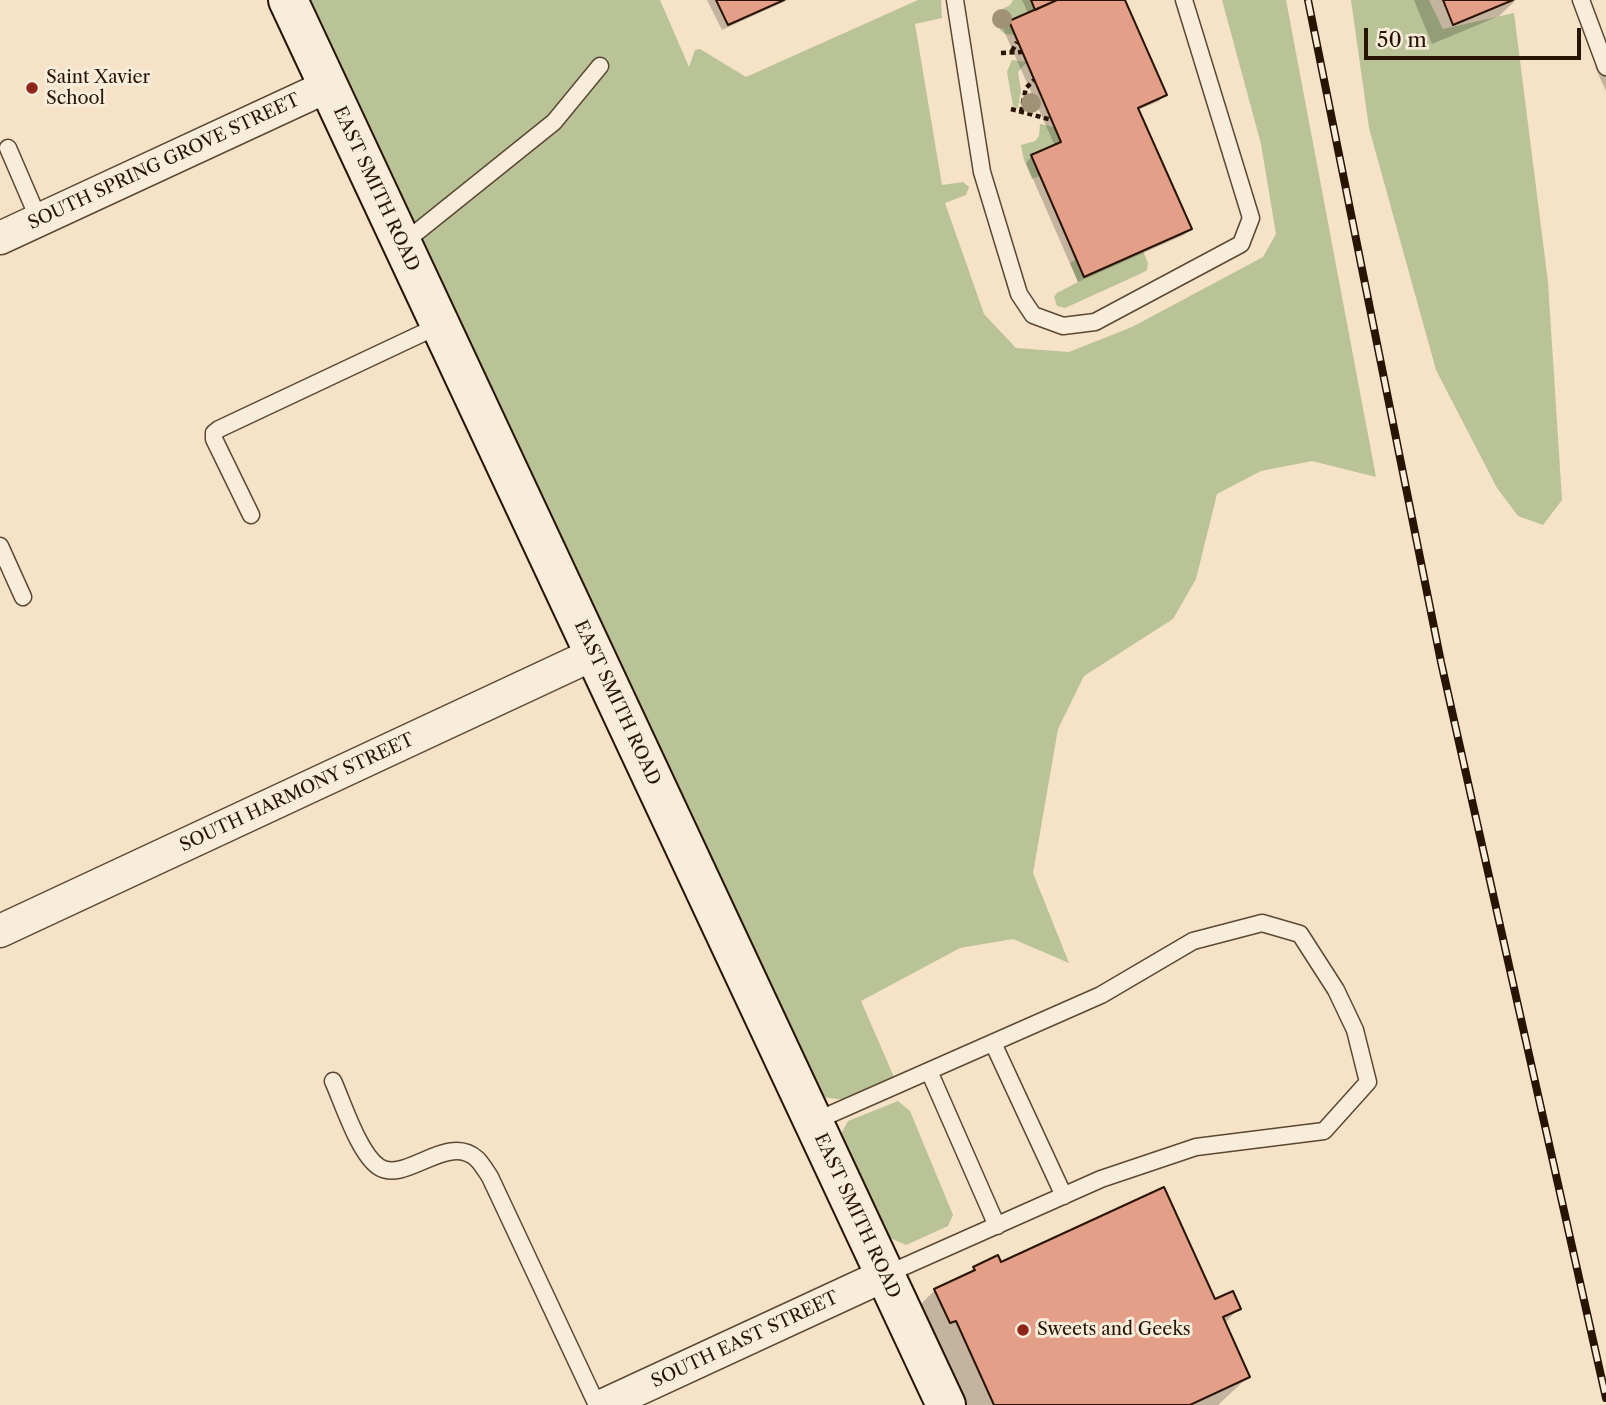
<!DOCTYPE html>
<style>
body{margin:0}
#map{position:relative;width:1606px;height:1405px;overflow:hidden;background:#f5e2c7;font-family:"Libre Caslon Text",serif}
canvas{display:block}
.scale{position:absolute;left:1364px;top:28px;width:217px;height:32px;box-sizing:border-box;border:4px solid #291401;border-top:0;padding-left:9px;font-size:21px;line-height:24px;white-space:nowrap;color:#291401;-webkit-text-stroke:5px #f8ecdb;paint-order:stroke}
</style>
<div id="map">
<canvas width="1606" height="1405"></canvas>
<div class="scale">50 m</div>
</div>
<script>
const ctx = document.querySelector('canvas').getContext('2d');
ctx.lineJoin = 'round';
function fill(path, color) {
  ctx.fillStyle = color;
  ctx.fill(path, 'evenodd');
}
function strokePath(path, color, width, dash) {
  ctx.strokeStyle = color;
  ctx.lineWidth = width;
  ctx.lineCap = dash ? 'butt' : 'round';
  ctx.setLineDash(dash || []);
  ctx.stroke(path);
}
function label(font, color, halo, rows, align = 'center') {
  ctx.font = font + ' "Libre Caslon Text",serif';
  ctx.lineWidth = 6;
  ctx.setLineDash([]);
  ctx.textBaseline = 'middle';
  ctx.strokeStyle = halo;
  ctx.fillStyle = color;
  for (const [text, x, y, turn = 0] of rows) {
    ctx.save();
    ctx.translate(x, y);
    ctx.rotate((+turn || 0) * Math.PI / 180);
    ctx.textAlign = isNaN(turn) ? turn : align;
    if (halo) ctx.strokeText(text, 0, 0);
    ctx.fillText(text, 0, 0);
    ctx.restore();
  }
}
const green = new Path2D(`
 M305,0H660L689,67L695,50L700,49L746,77L918,0H941L942,18L915,24L942,185L963,182L969,187L966,195L945,203L984,314L1016,348L1069,352L1132,327L1263,257L1276,234L1261,144L1222,0H1286L1376,477L1312,461L1261,471L1217,494L1196,579L1173,619L1084,676L1058,729L1033,873L1069,963L1013,939L960,948L861,1001L894,1077L845,1100L821,1097Z
 M1013,0H1031L1035,10L1009,21L1015,35L1005,34L1000,30L997,12L1010,5Z
 M1351,0H1429L1443,29L1514,13L1548,282L1562,500L1543,525L1518,516L1497,488L1436,370L1369,128Z
 M1012,60L1027,62L1018,72L1021,90L1018,108L1013,106L1007,72Z
 M1040,124L1054,127L1061,142L1032,154L1040,176L1032,179L1024,160L1021,145L1035,141L1039,136Z
 M1143,251L1148,263L1147,270L1142,273L1065,308L1057,306L1054,297L1057,293L1078,282L1070,263L1077,259Z
 M898,1101L910,1111L953,1215L948,1226L906,1245L888,1237L840,1136L848,1121Z`);
const shadow = new Path2D(`
 M707,0H788L722,30Z
 M1022,0H1123L1165,94L1159,101L1138,110L1190,229L1184,235L1078,282L1026,163L1032,156L1055,146L1003,29L1010,23L1029,15Z
 M1414,0H1516L1499,16L1432,44Z
 M1606,56V91L1595,67Z
 M1000,1264L1214,1301L1239,1308L1224,1324L1248,1377L1218,1405H955L908,1317L935,1290L966,1276L974,1268Z`);
const building = new Path2D(`
 M716,0H784L728,25Z
 M1031,0H1057L1035,10Z
 M1057,0H1125L1167,95L1138,108L1192,229L1084,277L1031,155L1061,142L1009,21Z
 M1443,0H1513L1453,25Z
 M1164,1187L1215,1299L1233,1291L1241,1309L1223,1317L1250,1377L1190,1405H994L956,1321L950,1323L934,1289L975,1270L973,1267L998,1255L1001,1262Z`);
const path = new Path2D(`
 M1012,51L1017,42
 M1001,53L1022,52
 M1011,109L1052,120
 M1021,112L1026,88L1034,80`);
const lane = new Path2D(`
 M955,0L982,172L1019,294L1033,315L1063,326L1095,322L1241,244L1251,218L1184,0
 M1581,0L1606,67
 M8,148L39,220
 M402,244L554,122L600,66
 M251,515L214,439V433L219,429L440,325
 M0,546L23,597
 M993,1043L1064,1196
 M929,1071L997,1226
 M333,1081C343,1103 359,1154 379,1167C406,1184 447,1132 477,1159C482,1164 486,1171 490,1177L597,1405
 M813,1122L1101,995L1193,941L1262,923L1300,934L1336,990L1355,1030L1368,1082L1324,1131L1196,1147L1101,1179L885,1275`);
const street = new Path2D(`
 M0,238L328,86
 M0,931L594,654
 M604,1405L885,1275`);
const secondary = new Path2D(`
 M288,0L946,1405`);
const rail = new Path2D(`
 M1308,0L1441,662L1606,1398`);
const trees = [
 [1002,19],
 [1031,103]
];
const markers = [
 [32,88,7,"#8f2418"],
 [1023,1330,7,"#8f2418"]
];
const poiNames = [
 ["Saint Xavier",46,78],
 ["School",46,99],
 ["Sweets and Geeks",1037,1330]
];
const streetNames = [
 ["SOUTH SPRING GROVE STREET",164,162,-25],
 ["EAST SMITH ROAD",376,189,65],
 ["EAST SMITH ROAD",617,703,65],
 ["SOUTH HARMONY STREET",297,793,-25],
 ["EAST SMITH ROAD",857,1216,65],
 ["SOUTH EAST STREET",745,1340,-25]
];
fill(green, '#bac397');
fill(shadow, '#0003');
fill(building, '#e39f88');
strokePath(building, '#291401', 2);
strokePath(lane, '#5c4832', 19);
strokePath(street, '#5c4832', 35);
strokePath(secondary, '#291401', 42);
strokePath(path, '#291401', 4.5, [5, 3.5]);
strokePath(lane, '#f8ecdb', 16);
strokePath(street, '#f8ecdb', 32);
strokePath(secondary, '#f8ecdb', 38);
strokePath(rail, '#291401', 8);
strokePath(rail, '#f8ecdb', 5, [16]);
ctx.fillStyle = '#a19277';
for (const [x, y] of trees) {
  ctx.beginPath();
  ctx.arc(x, y, 10, 0, 2 * Math.PI);
  ctx.fill();
}
for (const [x, y, r, color] of markers) {
  const dot = new Path2D();
  dot.arc(x, y, r, 0, 2 * Math.PI);
  ctx.fillStyle = color;
  ctx.fill(dot);
  strokePath(dot, '#f8ecdb', 2.5);
}
label('18px', '#291401', '#f8ecdb', poiNames, 'left');
label('18px', '#291401', '#f8ecdb', streetNames);
</script>
